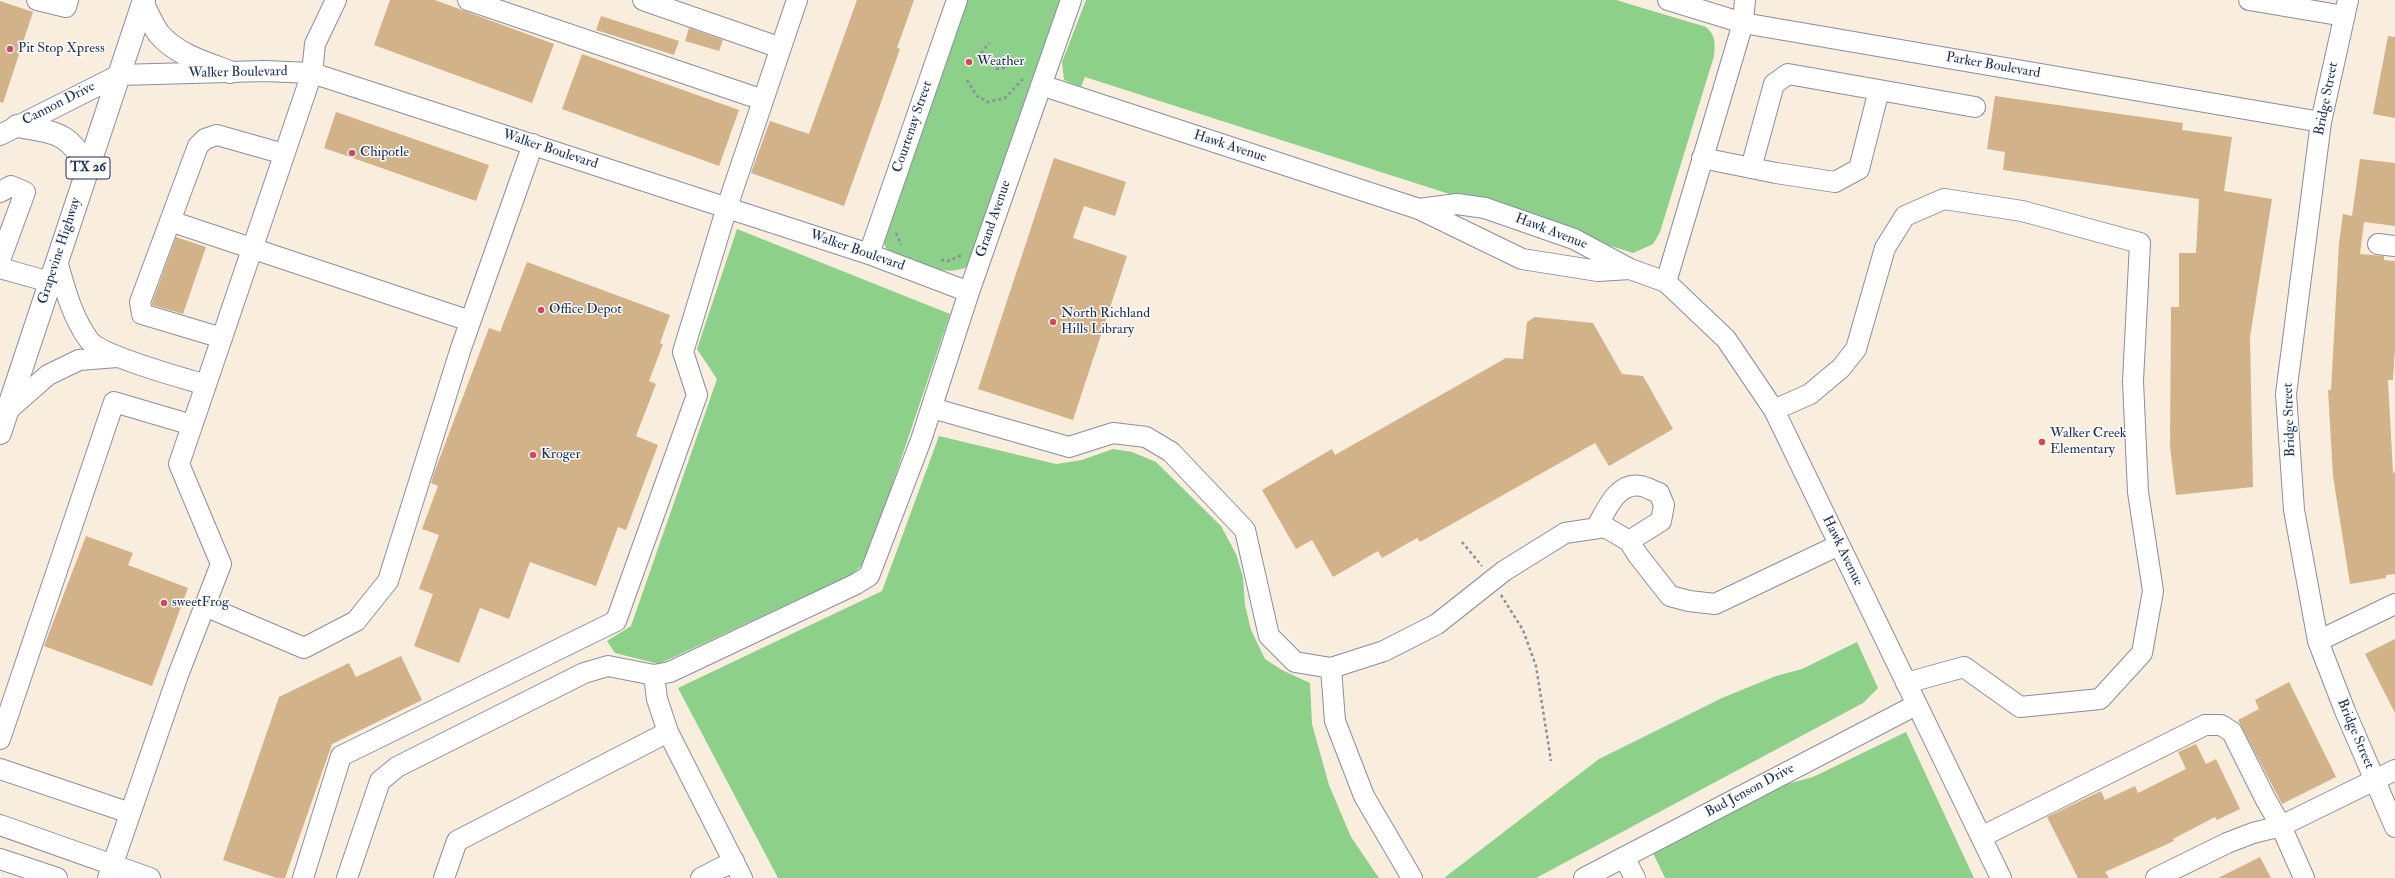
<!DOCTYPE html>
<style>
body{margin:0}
canvas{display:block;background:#f9edde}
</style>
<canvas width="2395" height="878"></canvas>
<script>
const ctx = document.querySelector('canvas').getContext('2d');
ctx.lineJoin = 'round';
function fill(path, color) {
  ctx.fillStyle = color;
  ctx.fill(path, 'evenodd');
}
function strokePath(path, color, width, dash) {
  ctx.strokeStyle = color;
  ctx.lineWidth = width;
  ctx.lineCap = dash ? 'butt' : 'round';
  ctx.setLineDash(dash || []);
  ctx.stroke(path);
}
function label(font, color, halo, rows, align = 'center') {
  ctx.font = font + ' "IM FELL Double Pica",serif';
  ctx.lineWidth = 3;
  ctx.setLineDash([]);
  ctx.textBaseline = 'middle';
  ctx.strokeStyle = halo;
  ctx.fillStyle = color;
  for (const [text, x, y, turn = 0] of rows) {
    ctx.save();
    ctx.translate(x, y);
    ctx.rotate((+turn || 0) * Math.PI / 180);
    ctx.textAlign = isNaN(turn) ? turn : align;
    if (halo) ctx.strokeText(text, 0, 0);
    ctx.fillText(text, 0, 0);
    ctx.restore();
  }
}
const green = new Path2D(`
 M964,0H1061L969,266C944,279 916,262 892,253L886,248L883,241Z
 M1086,0H1616L1706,27C1716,36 1715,43 1714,56L1660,232L1653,244L1633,253L1085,77L1081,87L1064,80L1062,62Z
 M737,229L950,314L867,560L853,574L659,664L615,653L607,641L631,626L717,379L697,349Z
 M939,436L1056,464L1082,460L1113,449L1132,452L1156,462L1221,526L1236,554L1243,577L1245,605L1251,630L1265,659L1282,670L1310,683L1312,724L1329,785L1351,837L1379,878H778L678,688L882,591Z
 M1857,642L1878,688L1863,703L1536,878H1444L1599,759L1722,698L1776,676L1802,669Z
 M1906,732L1974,878H1665L1653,853L1768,789L1813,777Z`);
const building = new Path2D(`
 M390,0H435L554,44L532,103L374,45Z
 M857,0H914L897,48L900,49L844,206L751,173L770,121L809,134Z
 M0,1L33,12L3,103L0,102Z
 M601,16L679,41L674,55L596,30Z
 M689,28L723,40L719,51L685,41Z
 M2388,36L2395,37V118L2373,114Z
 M582,54L739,110L719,166L562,109Z
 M1995,96L2183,123L2182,130L2232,137L2224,191L2272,199L2250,337L2253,487L2176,495L2170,447L2171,307H2179V253H2196L2199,199L2003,170L2005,152L1987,149Z
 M336,112L489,165L476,201L324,148Z
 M1054,158L1126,182L1115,216L1084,206L1073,238L1127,256L1073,420L978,389Z
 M2360,159L2395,163V226L2364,222L2360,254L2384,256V260L2395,261V349L2393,380H2388L2393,473L2395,472V574L2386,575V578L2350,584L2333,476L2328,390H2331L2339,243L2343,214L2352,216Z
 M176,237L206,247L183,314L152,305V303Z
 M527,262L670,315L660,343L663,344L649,381L656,384L636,436L658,445L626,530L618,527L596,586L530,562L509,619L480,608L459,663L414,646L433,594L419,589L439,535L422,529L438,486L431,483L434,473L489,328L500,332Z
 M1535,317L1593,323L1622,374L1643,376L1673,429L1609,466L1595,443L1420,542L1417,538L1382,558L1378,551L1333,577L1312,540L1296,549L1262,490L1332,449L1335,455L1506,358L1523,359L1527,322Z
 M86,536L133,553L128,565L188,588L152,686L44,646Z
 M2395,639V713L2365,654Z
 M401,656L422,700L332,744L285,878H277L223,860L279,697L349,663L356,677Z
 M2289,682L2336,777L2282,804L2238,720L2259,709L2255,700Z
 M2196,744L2206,764L2216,759L2240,809L2217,820L2215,817L2173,839L2174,841L2105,872L2109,878H2078L2047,817L2101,791L2105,800L2135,786L2138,793L2186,769L2178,752Z
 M2260,857L2271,878H2218Z`);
const path = new Path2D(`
 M981,53L989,43
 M996,69L1008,67
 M967,80L977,96L988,102L1005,98L1023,79
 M896,233L901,245
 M941,260L948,261L962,255
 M1462,542L1482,566
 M1501,595L1523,630L1536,666L1551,761`);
const minor = new Path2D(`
 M37,0L66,7L68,0
 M468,0L763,100
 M643,0L781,48
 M1668,0L1743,23L2321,122
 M2249,0L2344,16
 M2348,0L2321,122L2286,394L2294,510L2318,641L2345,711L2395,827
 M1041,85L1419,209L1522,259L1598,271L1630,269
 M1879,90L1975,107
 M0,135L119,75L264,71L312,73L869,254L969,292
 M1702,158L1776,173L1835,182L1859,169L1879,90L1788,74L1774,84L1751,168
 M0,192L11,186L25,192L0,260
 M1419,209L1457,204L1485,208L1574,239L1630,269L1666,282L1726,339L1774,410L2001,878
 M170,221L470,321
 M2378,244L2395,246
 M869,254L957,0
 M57,261C65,289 72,317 89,340C101,356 183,378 206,385
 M0,268L50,282
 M1666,282L1743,23L1745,0
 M222,338L142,314L140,302L198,146L205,139L217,135L284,154
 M932,408L1069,447L1113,433L1146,437L1171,452L1245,530L1269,636L1295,662L1331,668L1335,721L1364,796L1412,878
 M1774,410L1810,394L1841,368L1856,349L1885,248L1905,216L1944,199L2022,211L2140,243L2133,381L2138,492L2153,591L2142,653L2100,699L2020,707L1964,667L1906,683
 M7,411L48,375L79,360L117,357
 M1596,528C1606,511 1617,481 1641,486C1647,487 1653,491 1659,493L1664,505L1661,521L1629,541
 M205,606L304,648L356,621L388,581L461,348L533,144
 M2318,641L2395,604
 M1331,668L1384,651L1437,624L1504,571L1565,533L1605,527L1629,541L1637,554L1670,596L1689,601L1715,604L1839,545
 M654,675L657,699L668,732L742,878
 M0,739L114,402L192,425
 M0,769L130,813
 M0,825L150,878
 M1981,837L2205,725H2221L2232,732L2266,800L2281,826L2304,878
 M1624,857L1635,878
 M0,859L57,878
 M108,878L178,675L221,564L179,464L312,73L315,44L336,0
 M303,878L341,756L616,621L697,395L683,352L727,207L797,0
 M347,878L380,781L397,767L584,673L608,666L654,675L670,672L856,584L869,576L921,440L969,292L1071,0
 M444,878L457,841L668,732
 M701,878L734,861
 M1584,878L1916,705
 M2156,878L2227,843L2253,833L2281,826L2395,770`);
const major = new Path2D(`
 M143,4C148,14 153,26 159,34C177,55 206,63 230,72
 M17,126C53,132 72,132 87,170
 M0,433L144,0`);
const markers = [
 [10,49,4,"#d1495b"],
 [969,62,4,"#d1495b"],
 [352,153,4,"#d1495b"],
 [541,310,4,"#d1495b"],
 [1053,322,4,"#d1495b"],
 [2042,442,4,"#d1495b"],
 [533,455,4,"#d1495b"],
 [164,603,4,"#d1495b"]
];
const shields = [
 [88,168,44]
];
const shieldNames = [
 ["TX 26",88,168]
];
const poiNames = [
 ["Pit Stop Xpress",18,49],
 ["Weather",977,62],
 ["Chipotle",360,153],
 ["Office Depot",549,310],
 ["North Richland",1061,314],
 ["Hills Library",1061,330],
 ["Walker Creek",2050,434],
 ["Elementary",2050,450],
 ["Kroger",541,455],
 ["sweetFrog",172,603]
];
const streetNames = [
 ["Parker Boulevard",1993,66,10],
 ["Walker Boulevard",238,73,-1],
 ["Bridge Street",2327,99,-79],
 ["Cannon Drive",59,104,-27],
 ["Courtenay Street",913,127,-71],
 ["Hawk Avenue",1230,147,18],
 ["Walker Boulevard",550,150,18],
 ["Grand Avenue",994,219,-71],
 ["Hawk Avenue",1551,232,21],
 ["Grapevine Highway",60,251,-72],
 ["Walker Boulevard",857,251,19],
 ["Bridge Street",2290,420,-92],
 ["Hawk Avenue",1842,551,64],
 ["Bridge Street",2355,734,67],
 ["Bud Jenson Drive",1750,791,-28]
];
fill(green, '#8cd08a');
fill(building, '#d2b289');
strokePath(minor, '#8a8e9e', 22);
strokePath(major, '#8a8e9e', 24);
strokePath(path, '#8a8e9e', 2.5, [3, 3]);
strokePath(minor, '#fff', 20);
strokePath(major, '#fff', 22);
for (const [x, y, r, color] of markers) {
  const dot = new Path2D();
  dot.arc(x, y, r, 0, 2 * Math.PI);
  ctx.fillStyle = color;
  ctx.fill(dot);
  strokePath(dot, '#fdfcf7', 1.5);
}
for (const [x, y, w] of shields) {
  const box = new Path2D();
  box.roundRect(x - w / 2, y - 11, w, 22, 3);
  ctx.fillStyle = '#fdfcf7';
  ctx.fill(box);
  strokePath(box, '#1b2f5e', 1);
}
label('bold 13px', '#1b2f5e', null, shieldNames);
label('14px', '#1b2f5e', '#fdfcf7', poiNames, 'left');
label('14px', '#1b2f5e', '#fdfcf7', streetNames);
</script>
